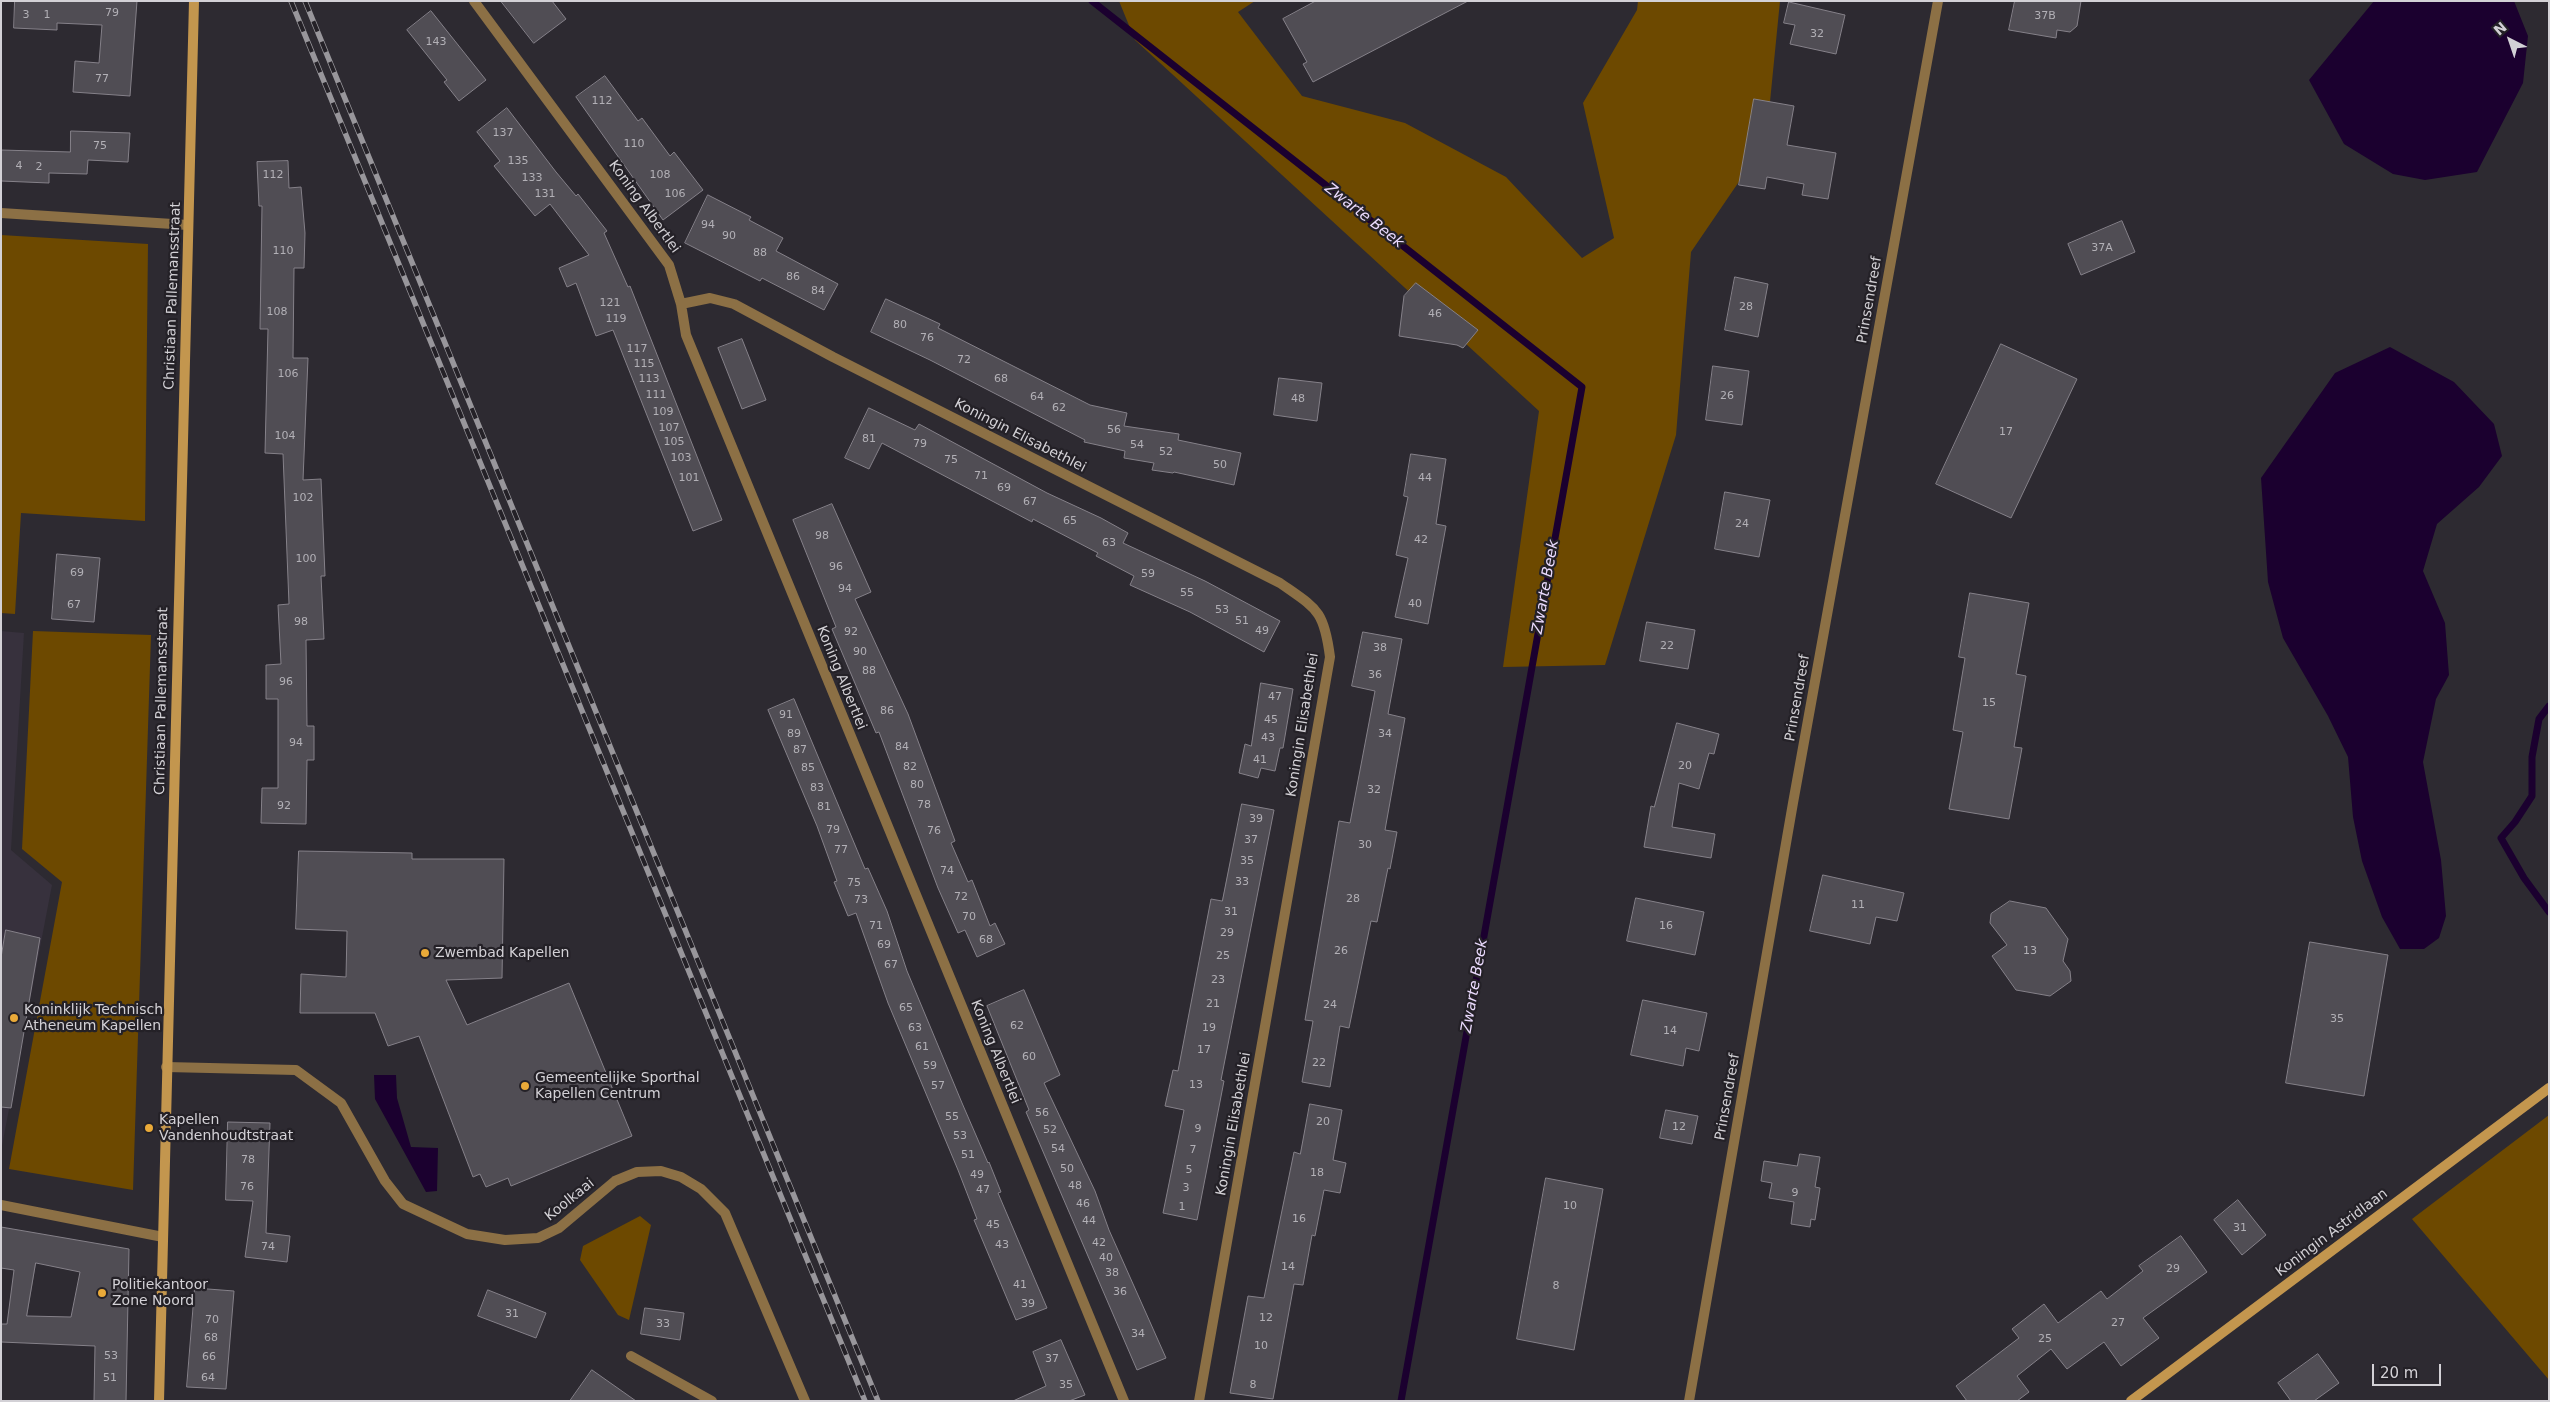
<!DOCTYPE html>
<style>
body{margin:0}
#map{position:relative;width:2550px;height:1402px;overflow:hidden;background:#2d2a31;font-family:"DejaVu Sans",sans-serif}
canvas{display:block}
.frame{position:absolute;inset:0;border:2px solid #d3d1d6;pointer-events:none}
.north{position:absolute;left:2485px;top:15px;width:50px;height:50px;-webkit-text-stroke:4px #242127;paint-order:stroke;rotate:319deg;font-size:14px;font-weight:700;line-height:20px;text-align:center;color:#d3d1d6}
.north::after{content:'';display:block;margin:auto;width:18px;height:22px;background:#d3d1d6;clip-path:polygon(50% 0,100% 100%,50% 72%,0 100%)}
.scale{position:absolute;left:2372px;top:1364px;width:69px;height:22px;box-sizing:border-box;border:2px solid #d3d1d6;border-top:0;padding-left:6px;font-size:15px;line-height:18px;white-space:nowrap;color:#d3d1d6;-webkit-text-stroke:4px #242127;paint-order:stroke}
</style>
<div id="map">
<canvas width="2550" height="1402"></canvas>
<div class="frame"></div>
<div class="north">N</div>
<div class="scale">20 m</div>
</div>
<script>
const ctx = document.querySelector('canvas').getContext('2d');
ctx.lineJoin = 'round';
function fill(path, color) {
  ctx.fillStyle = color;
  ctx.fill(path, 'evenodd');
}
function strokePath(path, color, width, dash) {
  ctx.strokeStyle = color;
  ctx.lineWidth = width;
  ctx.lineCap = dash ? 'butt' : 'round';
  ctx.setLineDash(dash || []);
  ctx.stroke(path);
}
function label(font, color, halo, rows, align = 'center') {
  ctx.font = font + ' "DejaVu Sans",sans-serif';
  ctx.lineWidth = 4.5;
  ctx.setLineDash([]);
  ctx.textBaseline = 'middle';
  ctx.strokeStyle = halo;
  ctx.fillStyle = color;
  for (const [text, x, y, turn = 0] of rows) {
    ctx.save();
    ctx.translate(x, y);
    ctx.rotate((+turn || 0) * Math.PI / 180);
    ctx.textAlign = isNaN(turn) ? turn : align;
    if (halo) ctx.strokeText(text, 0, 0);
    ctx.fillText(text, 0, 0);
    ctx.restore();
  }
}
const built = new Path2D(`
 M1,631L24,633L11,850L52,885L1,1151Z`);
const green = new Path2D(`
 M1119,1H1255L1238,12L1302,96L1405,123L1506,177L1582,258L1614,238L1583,103L1637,10L1638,1H1780L1766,142L1691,252L1676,435L1605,665L1503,667L1539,411L1135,40Z
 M1,235L148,244L145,521L21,513L15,614L1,613Z
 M33,631L151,635L133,1190L9,1169L62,882L22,849Z
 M2549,1115V1380L2412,1219Z
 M640,1216L651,1225L629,1320L618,1315L580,1260L583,1246Z`);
const water = new Path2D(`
 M2374,1H2514L2528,36L2523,83L2477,172L2425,180L2393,174L2344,144L2309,80Z
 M2390,347L2454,382L2494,424L2502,456L2479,487L2437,524L2423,571L2445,623L2449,675L2436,699L2423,762L2441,860L2446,916L2439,938L2424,949H2400L2382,917L2362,861L2353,817L2348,757L2328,716L2283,638L2268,582L2261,478L2335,373Z
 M374,1075H396L397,1098L411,1147L438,1148L437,1191L426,1192L375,1099Z`);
const stream = new Path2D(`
 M1092,1L1582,387L1401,1401
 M2549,706L2539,719L2532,757V796L2515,822L2501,838L2524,878L2549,912`);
const building = new Path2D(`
 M15,1H137L130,96L73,92L75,61L99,63L102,25L57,23V30L14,28Z
 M501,1H552L566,19L534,43Z
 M1316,1H1468L1313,82L1303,64L1307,62L1283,19Z
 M2015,1H2081L2077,26L2070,32L2057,30L2056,38L2009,30Z
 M1789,2L1845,15L1836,54L1790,44L1795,25L1784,23Z
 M431,11L486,80L459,101L444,82L447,80L407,30Z
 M605,76L638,121L642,118L670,156L674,152L703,190L663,220L576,97Z
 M1754,99L1794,106L1787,145L1836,153L1828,199L1802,195L1804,184L1767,177L1765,189L1739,185Z
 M507,108L556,172L576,196L578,194L607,231L604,233L628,287L630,286L722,520L693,531L613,330L596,336L576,283L567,287L559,268L589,255L550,204L535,216L494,166L500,161L477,132Z
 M71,131L130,133L128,162L88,160L87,174L49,173V183L1,181V150L70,152Z
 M288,161L289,188L301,187L305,233L304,268H294L293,358H308L303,480L321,479L325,576H321L324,639L306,640L307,726H314V760H307L306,824L261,823L262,788H278V699H266V665L281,664L278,605L289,604L283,454L265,453L268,329H260L262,206H259L257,162Z
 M708,195L751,217L749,220L783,238L776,251L838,284L824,310L762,278L760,281L685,243Z
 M2122,221L2135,252L2081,275L2068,244Z
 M1735,277L1768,284L1758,337L1725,330Z
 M1416,283L1478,330L1463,348L1457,345L1399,336L1404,296Z
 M886,299L940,324L938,328L1090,405L1127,413L1124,426L1179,434L1178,440L1241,453L1234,485L1174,472L1173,473L1152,470L1154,463L1124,458L1125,451L1084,442L1085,440L930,360L871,332Z
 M742,339L766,400L742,409L718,348Z
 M2001,344L2077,379L2011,518L1936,484Z
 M1713,366L1749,371L1742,425L1706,420Z
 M1279,378L1322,383L1317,421L1274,415Z
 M869,408L915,430L919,424L1047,493L1101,518L1128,533L1123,543L1205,581L1280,621L1264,652L1190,612L1130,585L1134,576L1096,556L1098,553L1033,519L1032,522L882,443L869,469L845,458Z
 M1411,454L1446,459L1436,524L1446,526L1428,624L1395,617L1408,558L1396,555L1408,497L1404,496Z
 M1725,492L1770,500L1759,557L1715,549Z
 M832,504L871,592L855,599L908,714L955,841L951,843L968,882L972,880L990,926L995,923L1005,944L977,957L965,930L958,933L938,888L879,732L876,733L832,629L836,627L793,520Z
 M57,554L100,558L94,622L52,619Z
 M1970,593L2029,603L2016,674L2026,676L2014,747L2022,748L2009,819L1949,809L1963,732L1953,730L1965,658L1959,657Z
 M1647,622L1695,630L1688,669L1640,661Z
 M1363,632L1402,639L1388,714L1405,718L1385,830L1397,832L1390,869L1388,868L1377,922L1371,921L1349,1028L1340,1026L1330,1087L1302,1082L1313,1021L1305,1020L1339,821L1350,823L1375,691L1352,686Z
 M1261,683L1293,689L1283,748H1280L1275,771L1261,768L1258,778L1239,773L1245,744L1251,746Z
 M794,699L865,869L868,868L887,911L907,971L962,1103L988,1163L989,1162L1001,1192L998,1193L1047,1308L1016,1320L974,1220L977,1219L958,1170L888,1003L856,913L848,916L834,882L837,881L817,826L768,710Z
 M1677,723L1719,734L1714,754L1709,753L1699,789L1679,783L1672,827L1715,834L1711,858L1644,847L1651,806L1654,807Z
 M1242,804L1274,810L1221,1080L1224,1081L1197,1220L1163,1213L1184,1110L1165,1106L1173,1070L1178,1071L1211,899L1222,901Z
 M299,851L412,853V859H504L502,978L446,980L467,1025L569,983L632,1136L511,1186L508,1178L486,1187L480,1174L473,1177L419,1036L388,1046L375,1013H300L301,974L346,977L347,931L296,929Z
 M1823,875L1904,893L1897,921L1876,917L1870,944L1810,931Z
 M1636,898L1704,912L1695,955L1627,941Z
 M2010,901L2046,908L2068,939L2063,961L2070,971L2071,981L2050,996L2016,990L1992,956L2007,945L1990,923L1991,914Z
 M6,930L40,938L11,1108L1,1107V958Z
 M2310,942L2388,955L2364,1096L2286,1083Z
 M1024,990L1060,1075L1044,1083L1095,1191L1109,1230L1166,1358L1137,1370L1026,1112L1029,1110L987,1006Z
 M1643,1000L1707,1013L1699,1051L1686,1048L1683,1066L1631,1055Z
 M1310,1104L1342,1110L1333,1160L1346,1163L1340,1193L1324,1190L1315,1236L1312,1235L1303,1285L1294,1284L1273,1399L1230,1393L1248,1296L1264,1298L1294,1152L1300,1154Z
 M1666,1110L1698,1116L1692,1144L1660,1138Z
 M228,1122L270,1123L266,1233L290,1236L287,1262L245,1257L253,1201L226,1200Z
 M1800,1154L1820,1157L1815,1187L1820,1188L1815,1220L1811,1219L1810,1227L1791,1224L1794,1202L1769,1198L1772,1183L1761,1181L1764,1161L1797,1166Z
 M1546,1178L1603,1189L1574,1350L1517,1339Z
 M2238,1200L2266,1235L2242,1255L2214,1220Z
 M1,1227L129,1249L126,1401H94L95,1346L1,1342V1324H7L14,1270L1,1268ZM36,1263L80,1272L71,1317L27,1316Z
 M2181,1236L2207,1272L2143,1318L2159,1338L2121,1366L2104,1342L2067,1369L2051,1349L2017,1376L2029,1392L2017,1401H1967L1956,1386L2019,1338L2012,1329L2044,1304L2058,1323L2101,1291L2107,1299L2143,1271L2139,1266Z
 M195,1288L234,1291L226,1389L187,1387Z
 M488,1290L546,1313L536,1338L478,1316Z
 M645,1308L684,1313L680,1340L641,1334Z
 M1061,1340L1085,1395L1069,1401H1013L1046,1386L1033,1352Z
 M2318,1354L2339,1383L2314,1401H2291L2278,1383Z
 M592,1370L636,1401H570Z`);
const lane = new Path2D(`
 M631,1356L712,1401`);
const street = new Path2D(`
 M474,1L669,265L681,304L686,335L1124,1401
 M1,213L188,225
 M681,304L710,298L734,304L833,357L1280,583C1317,609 1324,610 1330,657L1199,1401
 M166,1067L296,1070L341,1103L385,1181L403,1204L467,1234L505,1240L538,1238L559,1228L615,1181L637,1172L661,1171L681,1177L701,1189L725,1213L805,1401
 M1,1205L163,1237
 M1689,1401L1793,803L1938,1`);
const secondary = new Path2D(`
 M159,1401L194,1
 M2131,1401L2549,1088`);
const rail = new Path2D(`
 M291,1L865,1401
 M305,1L878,1401`);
const markers = [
 [425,953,5,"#eaaa39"],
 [14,1018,5,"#eaaa39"],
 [525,1086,5,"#eaaa39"],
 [149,1128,5,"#eaaa39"],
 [102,1293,5,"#eaaa39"]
];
const numberNames = [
 ["79",112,13],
 ["3",26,15],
 ["1",47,15],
 ["37B",2045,16],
 ["32",1817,34],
 ["143",436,42],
 ["77",102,79],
 ["112",602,101],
 ["137",503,133],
 ["110",634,144],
 ["75",100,146],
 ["135",518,161],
 ["4",19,166],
 ["2",39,167],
 ["112",273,175],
 ["108",660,175],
 ["133",532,178],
 ["131",545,194],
 ["106",675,194],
 ["94",708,225],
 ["90",729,236],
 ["37A",2102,248],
 ["110",283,251],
 ["88",760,253],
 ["86",793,277],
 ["84",818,291],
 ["121",610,303],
 ["28",1746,307],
 ["108",277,312],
 ["46",1435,314],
 ["119",616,319],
 ["80",900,325],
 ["76",927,338],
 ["117",637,349],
 ["72",964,360],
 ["115",644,364],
 ["106",288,374],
 ["113",649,379],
 ["68",1001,379],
 ["111",656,395],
 ["26",1727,396],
 ["64",1037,397],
 ["48",1298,399],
 ["62",1059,408],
 ["109",663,412],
 ["107",669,428],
 ["56",1114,430],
 ["17",2006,432],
 ["104",285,436],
 ["81",869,439],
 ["105",674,442],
 ["79",920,444],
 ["54",1137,445],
 ["52",1166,452],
 ["103",681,458],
 ["75",951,460],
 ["50",1220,465],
 ["71",981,476],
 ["101",689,478],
 ["44",1425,478],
 ["69",1004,488],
 ["102",303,498],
 ["67",1030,502],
 ["65",1070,521],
 ["24",1742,524],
 ["98",822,536],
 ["42",1421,540],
 ["63",1109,543],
 ["100",306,559],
 ["96",836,567],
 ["69",77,573],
 ["59",1148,574],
 ["94",845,589],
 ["55",1187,593],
 ["40",1415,604],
 ["67",74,605],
 ["53",1222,610],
 ["51",1242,621],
 ["98",301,622],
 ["49",1262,631],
 ["92",851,632],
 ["22",1667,646],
 ["38",1380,648],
 ["90",860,652],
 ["88",869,671],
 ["36",1375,675],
 ["96",286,682],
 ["47",1275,697],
 ["15",1989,703],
 ["86",887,711],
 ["91",786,715],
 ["45",1271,720],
 ["89",794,734],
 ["34",1385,734],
 ["43",1268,738],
 ["94",296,743],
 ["84",902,747],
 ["87",800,750],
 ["41",1260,760],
 ["20",1685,766],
 ["82",910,767],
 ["85",808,768],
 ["80",917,785],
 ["83",817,788],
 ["32",1374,790],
 ["78",924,805],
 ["92",284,806],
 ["81",824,807],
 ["39",1256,819],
 ["79",833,830],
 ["76",934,831],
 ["37",1251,840],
 ["30",1365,845],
 ["77",841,850],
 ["35",1247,861],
 ["74",947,871],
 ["33",1242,882],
 ["75",854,883],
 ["72",961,897],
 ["28",1353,899],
 ["73",861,900],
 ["11",1858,905],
 ["31",1231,912],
 ["70",969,917],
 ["71",876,926],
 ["16",1666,926],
 ["29",1227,933],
 ["68",986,940],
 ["69",884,945],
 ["26",1341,951],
 ["13",2030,951],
 ["25",1223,956],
 ["67",891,965],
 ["23",1218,980],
 ["21",1213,1004],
 ["24",1330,1005],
 ["65",906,1008],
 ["35",2337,1019],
 ["62",1017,1026],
 ["63",915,1028],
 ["19",1209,1028],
 ["14",1670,1031],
 ["61",922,1047],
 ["17",1204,1050],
 ["60",1029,1057],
 ["22",1319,1063],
 ["59",930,1066],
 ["13",1196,1085],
 ["57",938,1086],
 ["56",1042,1113],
 ["55",952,1117],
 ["20",1323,1122],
 ["12",1679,1127],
 ["9",1198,1129],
 ["52",1050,1130],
 ["53",960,1136],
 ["54",1058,1149],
 ["7",1193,1150],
 ["51",968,1155],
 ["78",248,1160],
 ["50",1067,1169],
 ["5",1189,1170],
 ["18",1317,1173],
 ["49",977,1175],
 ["48",1075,1186],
 ["76",247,1187],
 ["3",1186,1188],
 ["47",983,1190],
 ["9",1795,1193],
 ["46",1083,1204],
 ["10",1570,1206],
 ["1",1182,1207],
 ["16",1299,1219],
 ["44",1089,1221],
 ["45",993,1225],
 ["31",2240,1228],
 ["42",1099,1243],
 ["43",1002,1245],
 ["74",268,1247],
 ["40",1106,1258],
 ["14",1288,1267],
 ["29",2173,1269],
 ["38",1112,1273],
 ["41",1020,1285],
 ["8",1556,1286],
 ["36",1120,1292],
 ["39",1028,1304],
 ["31",512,1314],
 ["12",1266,1318],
 ["70",212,1320],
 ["27",2118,1323],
 ["33",663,1324],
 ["34",1138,1334],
 ["68",211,1338],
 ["25",2045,1339],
 ["10",1261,1346],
 ["53",111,1356],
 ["66",209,1357],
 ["37",1052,1359],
 ["51",110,1378],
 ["64",208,1378],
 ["35",1066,1385],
 ["8",1253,1385]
];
const streetNames = [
 ["Koning Albertlei",644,207,54],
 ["Christiaan Pallemansstraat",173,296,-88],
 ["Prinsendreef",1870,300,-80],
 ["Koningin Elisabethlei",1020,436,27],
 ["Koning Albertlei",841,678,68],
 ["Prinsendreef",1798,698,-80],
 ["Christiaan Pallemansstraat",162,701,-89],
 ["Koningin Elisabethlei",1303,725,-81],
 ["Koning Albertlei",995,1052,68],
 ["Prinsendreef",1728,1097,-80],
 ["Koningin Elisabethlei",1234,1124,-80],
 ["Koolkaai",570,1200,-39],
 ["Koningin Astridlaan",2332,1233,-37]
];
const poiNames = [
 ["Zwembad Kapellen",435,953],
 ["Koninklijk Technisch",24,1010],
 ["Atheneum Kapellen",24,1026],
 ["Gemeentelijke Sporthal",535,1078],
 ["Kapellen Centrum",535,1094],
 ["Kapellen",159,1120],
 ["Vandenhoudtstraat",159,1136],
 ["Politiekantoor",112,1285],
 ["Zone Noord",112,1301]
];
const waterNames = [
 ["Zwarte Beek",1364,216,38],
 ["Zwarte Beek",1546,587,-80],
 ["Zwarte Beek",1475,986,-80]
];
fill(built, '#37313d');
fill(green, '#6d4900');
fill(water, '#1b002f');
strokePath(stream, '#1b002f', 7);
fill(building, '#504d54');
strokePath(building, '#858189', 1);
strokePath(lane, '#8c7045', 10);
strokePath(street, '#8c7045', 10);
strokePath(secondary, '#c3964e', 10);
strokePath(rail, '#98969b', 5.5);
strokePath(rail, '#242127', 4, [11]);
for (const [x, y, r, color] of markers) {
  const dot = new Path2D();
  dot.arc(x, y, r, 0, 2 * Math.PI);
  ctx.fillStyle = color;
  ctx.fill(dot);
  strokePath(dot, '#242127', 2);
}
label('11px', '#b2b0b6', null, numberNames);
label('14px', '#d3d1d6', '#242127', streetNames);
label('14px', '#d3d1d6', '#242127', poiNames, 'left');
label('italic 15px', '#ebdbfe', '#242127', waterNames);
</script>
